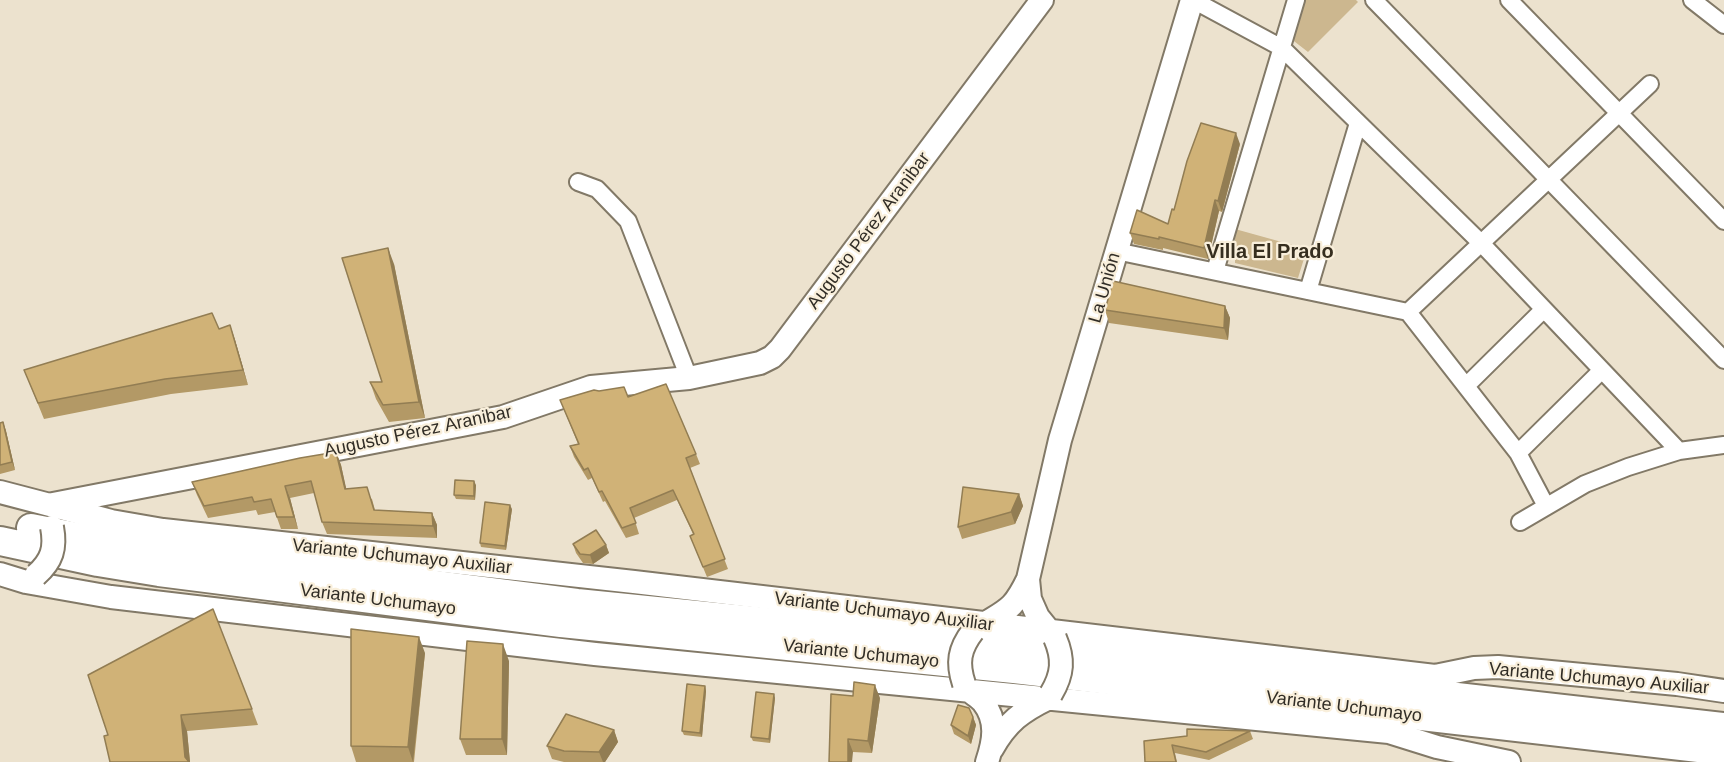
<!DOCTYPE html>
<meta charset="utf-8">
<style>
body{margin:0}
canvas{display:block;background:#ece2ce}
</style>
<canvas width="1724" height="762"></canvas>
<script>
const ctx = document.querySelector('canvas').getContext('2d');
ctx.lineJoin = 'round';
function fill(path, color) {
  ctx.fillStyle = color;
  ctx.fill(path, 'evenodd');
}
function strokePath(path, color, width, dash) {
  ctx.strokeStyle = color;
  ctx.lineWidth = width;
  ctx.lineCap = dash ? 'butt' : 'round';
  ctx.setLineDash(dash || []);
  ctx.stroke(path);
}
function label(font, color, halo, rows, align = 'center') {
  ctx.font = font + ' Arial,sans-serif';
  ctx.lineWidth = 4.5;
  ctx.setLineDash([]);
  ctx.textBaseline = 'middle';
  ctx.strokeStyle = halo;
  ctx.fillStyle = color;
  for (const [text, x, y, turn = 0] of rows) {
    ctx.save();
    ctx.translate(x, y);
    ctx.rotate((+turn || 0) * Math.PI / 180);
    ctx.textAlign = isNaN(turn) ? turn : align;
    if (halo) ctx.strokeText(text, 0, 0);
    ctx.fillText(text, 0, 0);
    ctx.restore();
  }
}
const green = new Path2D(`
 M1301,0H1356L1358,2L1308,52L1290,38Z
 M1235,229L1307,249L1298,278L1235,263Z`);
const street = new Path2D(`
 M1193,0L1282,48L1481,243L1679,451
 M1374,0L1724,360
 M1509,0L1724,221
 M1692,0L1724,25
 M578,182L597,189L628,221L689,378
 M1116,251L1408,312L1518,453L1546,506
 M1215,271L1296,0
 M1308,291L1358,123
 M1408,312L1650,84
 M1466,386L1544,309
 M1518,453L1602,370
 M1520,522L1585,484L1628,467L1679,451L1724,445`);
const secondary = new Path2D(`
 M0,492L111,521L163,530L634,582L1435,676L1474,668L1498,667L1677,684L1724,691
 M53,504L503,417L591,387L689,378L760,363L772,357L780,349L1042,0
 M0,574L26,582L111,597L595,654L1389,732L1437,747L1509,762
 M1028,579L1030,599L1038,617L1055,638
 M981,626C1008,609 1013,610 1028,579L1060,440L1192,0
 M965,686C970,693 978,696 983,702C998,721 994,741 987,762
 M992,749C1007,722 1022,711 1049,698`);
const highway = new Path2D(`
 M31,528L112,544L577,603L1014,647L1724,727
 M0,541L98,562L159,572L561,623L1014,669L1724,751`);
const secondaryBridge = new Path2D(`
 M36,575C52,561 56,548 52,527
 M964,684C957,663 959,649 973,631
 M1051,694C1063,674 1064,659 1055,638`);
const wall = new Path2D(`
 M1240,144L1222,212L1219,211L1208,259L1163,248V250L1134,244L1130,233L1168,224L1174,210Z
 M394,264L425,418L389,422L376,399L370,382H382Z
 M1225,306L1230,318L1228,340L1109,323L1105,310Z
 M230,325L235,340L248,385L171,394L44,419L24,370L219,329Z
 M628,397L696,454L700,464L690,468L728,569L707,577L690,536L693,534L677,500L634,518L639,534L626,538L605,501L603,502L592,478L588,480L574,457L570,446L578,444L560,400Z
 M3,422L6,431L15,470L0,474V423Z
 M336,452L341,465L346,489L372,499L375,510L432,513L437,525V538L327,534L322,522L314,493L290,498L298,529H281L275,512L258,515L256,510L208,518L197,495L192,482Z
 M476,485L475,500L456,499L454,495Z
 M1019,494L1023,506L1015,524L962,539L958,527Z
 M512,509L506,550L481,547L480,543Z
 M573,544L606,545L609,553L593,564L583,563L576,553Z
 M425,653L414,762H356L351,746Z
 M509,661L507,755H466L460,739Z
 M88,675L252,709L258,725L187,731L190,762H110L108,735Z
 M705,686L706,691L702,737L684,735L682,731Z
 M775,698L770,743L753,741L751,737Z
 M880,698L872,753L853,752L829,762Z
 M973,717L976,725L971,744L954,734L951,725Z
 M614,730L618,742L605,762H564L552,759L547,746Z
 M1250,731L1253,739L1209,760L1175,753L1177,762H1145L1187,736Z`);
const shadedWall = new Path2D(`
 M1236,133L1240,144L1222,212L1218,201Z
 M1215,200L1219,211L1208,259L1204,248Z
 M388,248L394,264L425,418L419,402Z
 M1225,306L1230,318L1228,340L1224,328Z
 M230,325L235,340L248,385L243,370Z
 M3,422L6,431L15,470L12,462Z
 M336,452L341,465L349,501L345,489Z
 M474,481L476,485L475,500L474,496Z
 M285,486L290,498L298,529L294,517Z
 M1019,494L1023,506L1015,524L1011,512Z
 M510,505L512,509L506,550L505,546Z
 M432,513L437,525V538L433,526Z
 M606,545L609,553L593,564L590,555Z
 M419,637L425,653L413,762L408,747Z
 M503,644L509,661L507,755L502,739Z
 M875,685L880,698L872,753L868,741Z
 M705,686L706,691L702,737L700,733Z
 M774,694L775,698L770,743L769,739Z
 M181,715L187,731L190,762H187L185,757Z
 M973,717L976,725L971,744L968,736Z
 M614,730L618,742L605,762H603L599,752Z
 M848,739L853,752L852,762H848Z`);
const building = new Path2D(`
 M1201,123L1236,133L1218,201L1215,200L1204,248L1159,237V239L1130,233L1137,210L1168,224L1172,209L1174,210L1187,161Z
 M388,248L419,402L383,405L370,382H382L342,258Z
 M1113,281L1225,306L1224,328L1105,310Z
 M212,313L219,329L230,325L243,370L165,379L38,403L24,370Z
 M666,384L696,454L686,458L725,559L703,567L690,536L694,534L673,490L630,508L636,523L622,528L602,491L599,492L588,468L584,470L570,446L579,444L560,400L594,390L599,391L624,387L628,397Z
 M3,422L12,462L0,465V423Z
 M336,452L345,489L367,487L374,510L432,513L433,526L322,522L311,481L285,486L294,517H277L271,499L254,502L252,497L204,506L192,482L300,458Z
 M455,480L474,481V496L454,495Z
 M963,487L1019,494L1011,512L958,527Z
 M485,502L510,505L505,546L480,543Z
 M596,530L606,545L590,555L580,554L573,544Z
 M213,609L252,709L181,715L185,757L189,762H110L104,736L108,735L88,675Z
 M351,629L419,637L408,747L351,746Z
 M467,641L503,644L502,739H460Z
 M854,682L875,685L868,741L848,739V762H829L831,694L853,696Z
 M687,684L705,686L700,733L682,731Z
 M756,692L774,694L769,739L751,737Z
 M958,705L969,708L973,717L968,736L951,725Z
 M566,714L614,730L599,752L564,751L547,746Z
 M1187,729L1250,731L1206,752L1172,745L1176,762H1145L1144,741L1187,736Z`);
const streetNames = [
 ["Augusto Pérez Aranibar",869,231,-53],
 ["La Unión",1105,288,-74],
 ["Augusto Pérez Aranibar",418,432,-12],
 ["Variante Uchumayo Auxiliar",402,557,6],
 ["Variante Uchumayo",378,600,7],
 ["Variante Uchumayo Auxiliar",884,612,7],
 ["Variante Uchumayo",861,654,6],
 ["Variante Uchumayo Auxiliar",1599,679,5],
 ["Variante Uchumayo",1344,707,7]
];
const neighbourhoodNames = [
 ["Villa El Prado",1270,252]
];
fill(green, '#ccb78f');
strokePath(street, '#827967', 20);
strokePath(secondary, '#827967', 26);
strokePath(highway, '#827967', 32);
strokePath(street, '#fff', 16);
strokePath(secondary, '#fff', 22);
strokePath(highway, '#fff', 28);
strokePath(secondaryBridge, '#827967', 26, []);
strokePath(secondaryBridge, '#fff', 22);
fill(wall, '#b39966');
fill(shadedWall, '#927d53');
fill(building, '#d0b277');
strokePath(building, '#927d53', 1.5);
label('18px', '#312d26', '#f9efdb', streetNames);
label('bold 20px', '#362e1f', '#f9efdb', neighbourhoodNames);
</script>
